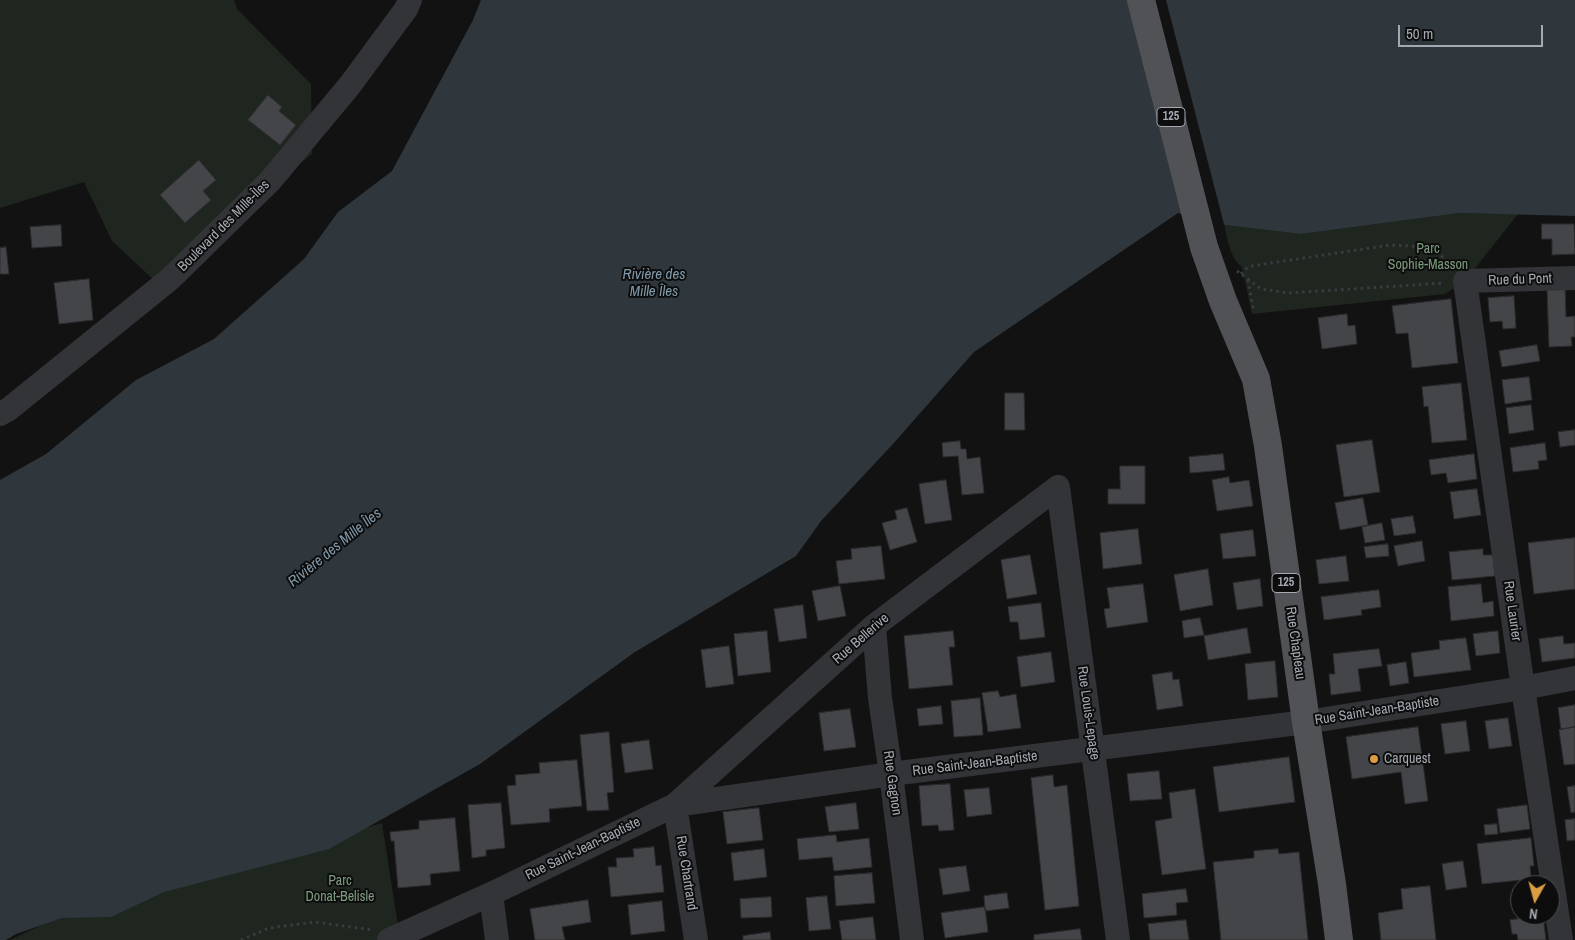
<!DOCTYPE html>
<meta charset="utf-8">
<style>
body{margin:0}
#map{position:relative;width:1575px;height:940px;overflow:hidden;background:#121213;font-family:"Archivo Narrow",sans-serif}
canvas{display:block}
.north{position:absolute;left:1510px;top:875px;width:50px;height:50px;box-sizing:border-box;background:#0d0d0e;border:1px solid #4a4c50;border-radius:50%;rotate:187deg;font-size:14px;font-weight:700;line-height:20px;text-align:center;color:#a5aab2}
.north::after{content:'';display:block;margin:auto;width:18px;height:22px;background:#db9d42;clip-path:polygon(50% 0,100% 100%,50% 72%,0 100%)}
.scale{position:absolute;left:1398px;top:25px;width:145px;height:22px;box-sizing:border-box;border:2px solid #a5aab2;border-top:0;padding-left:6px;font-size:15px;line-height:18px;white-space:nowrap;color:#a5aab2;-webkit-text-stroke:4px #0d0d0e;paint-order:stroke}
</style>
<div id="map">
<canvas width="1575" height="940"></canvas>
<div class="north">N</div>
<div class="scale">50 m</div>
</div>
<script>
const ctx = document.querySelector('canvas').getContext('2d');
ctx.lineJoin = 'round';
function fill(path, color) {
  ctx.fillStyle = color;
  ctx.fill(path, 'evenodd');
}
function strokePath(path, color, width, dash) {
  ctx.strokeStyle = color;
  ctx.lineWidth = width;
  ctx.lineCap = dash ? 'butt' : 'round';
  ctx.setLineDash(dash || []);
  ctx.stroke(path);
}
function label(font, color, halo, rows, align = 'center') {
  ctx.font = font + ' "Archivo Narrow",sans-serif';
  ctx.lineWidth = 4;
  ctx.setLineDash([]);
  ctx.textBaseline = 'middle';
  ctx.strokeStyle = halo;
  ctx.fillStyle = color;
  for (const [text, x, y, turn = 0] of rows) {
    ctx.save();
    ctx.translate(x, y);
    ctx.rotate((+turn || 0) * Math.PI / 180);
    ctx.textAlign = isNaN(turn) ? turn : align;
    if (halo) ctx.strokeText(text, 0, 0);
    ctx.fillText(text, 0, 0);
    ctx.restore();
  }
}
const green = new Path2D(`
 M0,0H234L237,9L311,84L312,154L156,282L112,241L84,182L0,208Z
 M1460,213L1518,214L1465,281L1445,294L1252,314L1242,267C1230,258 1227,238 1224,225L1301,234Z
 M382,823L399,932L377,940H10L48,922Z`);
const water = new Path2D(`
 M481,0H1575V216L1460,213L1301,234L1224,225L1178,213L974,352L892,445L821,521L796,556L635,652L480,764L329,849L164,892L111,917L62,918L16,934L6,940H0V480L46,454L136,380L214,339L304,259L338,212L392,171L473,20Z`);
const pier = new Path2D(`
 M1128,0H1166L1225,228L1184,217Z`);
const building = new Path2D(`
 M268,95L282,107L279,111L296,125L280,145L248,120Z
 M199,160L216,180L203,191L211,200L185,223L160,195Z
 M1542,224H1574L1575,254L1552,255V239H1542Z
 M61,225L62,246L32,248L30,227Z
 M6,247L9,274H0V248Z
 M89,279L93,320L59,324L54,283Z
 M1565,288L1566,317L1575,316V337H1571L1572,346L1549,347L1547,289Z
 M1514,296L1516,328L1503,329L1502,321L1490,322L1488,298Z
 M1451,299L1458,363L1412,368L1408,333L1396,334L1392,306Z
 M1347,314L1348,326L1355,325L1357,344L1322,349L1318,318Z
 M1537,345L1540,361L1502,367L1499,351Z
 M1529,377L1532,400L1505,404L1502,380Z
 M1461,383L1467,440L1432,443L1428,406L1424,407L1422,387Z
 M1005,393H1024L1025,430H1005Z
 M1531,405L1534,430L1509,434L1506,408Z
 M1575,430V445L1560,447L1558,432Z
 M1372,440L1380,492L1344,497L1336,445Z
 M960,441L961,449H966L967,459L980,457L984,493L962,495L958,456L943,457L942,443Z
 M1545,443L1547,460L1538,461L1539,469L1513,472L1510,448Z
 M1223,454L1225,470L1190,473L1189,457Z
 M1474,454L1477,479L1448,483L1446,473L1431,475L1429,460Z
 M1120,466H1145V504H1108V489H1120Z
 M1229,477L1230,483L1249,480L1253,506L1217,511L1212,480Z
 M946,480L952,520L925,524L919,484Z
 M1477,489L1481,515L1454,519L1450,492Z
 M1363,498L1368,525L1340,530L1335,503Z
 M907,508L917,542L890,550L882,523L897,519L895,511Z
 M1413,516L1416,533L1394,536L1391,519Z
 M1382,523L1385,540L1365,543L1362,527Z
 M1138,529L1142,564L1103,569L1100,533Z
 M1253,530L1256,556L1223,559L1220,534Z
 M1575,538V589L1534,594L1528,543Z
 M1422,541L1425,561L1398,566L1394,546Z
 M1388,544L1389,556L1366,558L1364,547Z
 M881,546L885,579L839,584L836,561L852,559L851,549Z
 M1483,549V555H1493L1495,576L1452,580L1449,552Z
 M1030,555L1037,594L1007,599L1001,560Z
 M1346,556L1349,581L1319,584L1316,560Z
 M1208,569L1213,605L1180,611L1174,575Z
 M1260,579L1263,606L1237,610L1233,583Z
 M1143,584L1148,622L1107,628L1104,609L1110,608L1107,588Z
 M1481,584L1483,603L1493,601L1494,616L1451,621L1448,587Z
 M840,586L846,616L818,621L812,591Z
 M1379,590L1381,607L1361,610L1362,615L1324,620L1321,597Z
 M1041,603L1045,637L1020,640L1018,622H1010L1008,607Z
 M803,605L807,638L779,642L774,609Z
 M1200,618L1204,635L1184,638L1182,621Z
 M1247,628L1251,653L1208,660L1204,636Z
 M767,631L771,672L738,676L734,634Z
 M953,631L955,647H949L953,685L909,689L904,636Z
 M1498,631L1500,653L1476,656L1473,634Z
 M1563,636L1564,644L1575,643V658L1542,662L1539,639Z
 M1466,638L1471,670L1414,677L1411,653L1440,649L1439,641Z
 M729,646L734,684L706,688L701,650Z
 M1379,649L1382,666L1358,669L1361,691L1331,695L1329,674H1335L1333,654Z
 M1051,652L1055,682L1021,687L1017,657Z
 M1275,661L1278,697L1248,700L1245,664Z
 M1406,662L1409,683L1390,686L1387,665Z
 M1172,672L1173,680L1179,679L1183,706L1157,710L1152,675Z
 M998,691L1000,697L1016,694L1021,728L988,732L982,693Z
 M980,698L983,735L954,737L951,701Z
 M1575,705V727L1561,729L1558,708Z
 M941,706L943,724L919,726L917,709Z
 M850,709L856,747L824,751L819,713Z
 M1508,718L1512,746L1489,749L1485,721Z
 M1466,721L1470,751L1445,754L1441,724Z
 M1418,727L1428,801L1405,804L1401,772L1352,779L1346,737Z
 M1575,727V764L1564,765L1559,730Z
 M609,732L614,792L607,793L609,810L587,811L580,735Z
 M649,740L653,769L625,773L621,744Z
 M1289,757L1295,802L1219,812L1213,767Z
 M577,760L582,806L549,809L550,822L511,825L507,786L516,785L515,775L540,773L539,763Z
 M1159,771L1162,799L1130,801L1127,774Z
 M1053,775L1054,787L1067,785L1079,906L1045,910L1031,778Z
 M950,784L954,830L939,831L938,825L922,826L919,786Z
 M1575,786V812L1571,813L1567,787Z
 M989,788L992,814L967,817L964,790Z
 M1195,789L1206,869L1162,875L1155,821L1172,818L1169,793Z
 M501,803L505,848L486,850V856L472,858L468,805Z
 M856,803L859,829L829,832L825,807Z
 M1527,805L1530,829L1500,833L1497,809Z
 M759,808L763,840L727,844L723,812Z
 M455,818L460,871L430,874L431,885L398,888L394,841H391L390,832L419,829V821Z
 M1575,819V840L1567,841L1565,820Z
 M1497,824L1498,834L1485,835L1484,825Z
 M836,835L837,842L869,838L872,867L834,871L832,857L799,860L797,839Z
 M1531,838L1534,866H1530L1531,879L1482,884L1477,844Z
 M654,847L656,866L661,865L664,892L611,897L608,867H617L616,858L634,857L633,849Z
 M764,849L767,877L734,881L731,853Z
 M1278,849L1279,854L1299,852L1308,940H1221L1213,862L1254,858V851Z
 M1463,861L1467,887L1446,890L1442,864Z
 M966,866L970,891L943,895L939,869Z
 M872,873L875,903L836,906L834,876Z
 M1430,886L1436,940H1381L1378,913L1403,909L1401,889Z
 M1186,889L1188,902L1176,903L1177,915L1144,918L1142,894Z
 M1007,893L1009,908L985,911L984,896Z
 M827,896L831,929L809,931L806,898Z
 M771,897L772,917L741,918L740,899Z
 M588,900L591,922L562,927L565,940H535L530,909Z
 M662,901L665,931L631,935L628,905Z
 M985,907L988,932L945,938L941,913Z
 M1543,916L1546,940H1518L1517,934H1512L1510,920Z
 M873,917L876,940H842L839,921Z
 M1186,920L1189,940H1150L1148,924Z
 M1080,929L1082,940H1034V935Z
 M770,932L771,940H743V936Z`);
const path = new Path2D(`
 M1237,271L1261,289L1288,293L1445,283
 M1241,274L1247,268L1251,266L1390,245L1431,247L1452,265
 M1248,280L1253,308
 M241,940L269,928L315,922L372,930`);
const minor = new Path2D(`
 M0,414L9,409L170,279L270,181L350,85L406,9L410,0
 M874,626L880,698L891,774L912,940
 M675,805L874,626L1058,487L1118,940
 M675,805L696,940
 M491,894L497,940
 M389,940L491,894L675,805L891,774L1306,722L1523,688L1575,678
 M1561,940L1523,688L1465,281L1575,278`);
const major = new Path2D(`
 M1141,0L1204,247L1223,301L1256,379L1268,446L1306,722L1332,884L1339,940`);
const markers = [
 [1374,759,5,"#db9d42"]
];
const shields = [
 [1171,117,28],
 [1286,583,28]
];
const shieldNames = [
 ["125",1171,117],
 ["125",1286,583]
];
const streetNames = [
 ["Boulevard des Mille-Îles",224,226,-45],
 ["Rue du Pont",1520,280,-2],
 ["Rue Laurier",1512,611,82],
 ["Rue Bellerive",861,639,-41],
 ["Rue Chapleau",1295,643,82],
 ["Rue Saint-Jean-Baptiste",1377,711,-9],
 ["Rue Louis-Lepage",1088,713,82],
 ["Rue Saint-Jean-Baptiste",975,764,-7],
 ["Rue Gagnon",892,783,82],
 ["Rue Saint-Jean-Baptiste",583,849,-26],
 ["Rue Chartrand",686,873,81]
];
const parkNames = [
 ["Parc",1428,249],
 ["Sophie-Masson",1428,265],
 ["Parc",340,881],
 ["Donat-Belisle",340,897]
];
const poiNames = [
 ["Carquest",1384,759]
];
const waterNames = [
 ["Rivière des",654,275],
 ["Mille Îles",654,292],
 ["Rivière des Mille Îles",335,548,-39]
];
fill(green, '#1f251f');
fill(water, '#2f373c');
fill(pier, '#121213');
fill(building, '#444548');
strokePath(building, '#2c2c2f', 1);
strokePath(path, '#3a3b3f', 3, [2.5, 4]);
strokePath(minor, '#333438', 24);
strokePath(major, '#505256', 28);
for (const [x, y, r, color] of markers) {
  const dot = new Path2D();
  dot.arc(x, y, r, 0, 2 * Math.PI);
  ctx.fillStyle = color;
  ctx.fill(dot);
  strokePath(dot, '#0d0d0e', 2);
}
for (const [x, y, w] of shields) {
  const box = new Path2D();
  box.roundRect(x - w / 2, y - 9.5, w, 19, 4);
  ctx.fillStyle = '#0d0d0e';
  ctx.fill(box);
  strokePath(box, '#a5aab2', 1);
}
label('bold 12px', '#a5aab2', null, shieldNames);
label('14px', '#a5aab2', '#0d0d0e', streetNames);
label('14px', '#7e9b7e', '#0d0d0e', parkNames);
label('14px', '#a5aab2', '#0d0d0e', poiNames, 'left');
label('italic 15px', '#8099aa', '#0d0d0e', waterNames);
</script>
